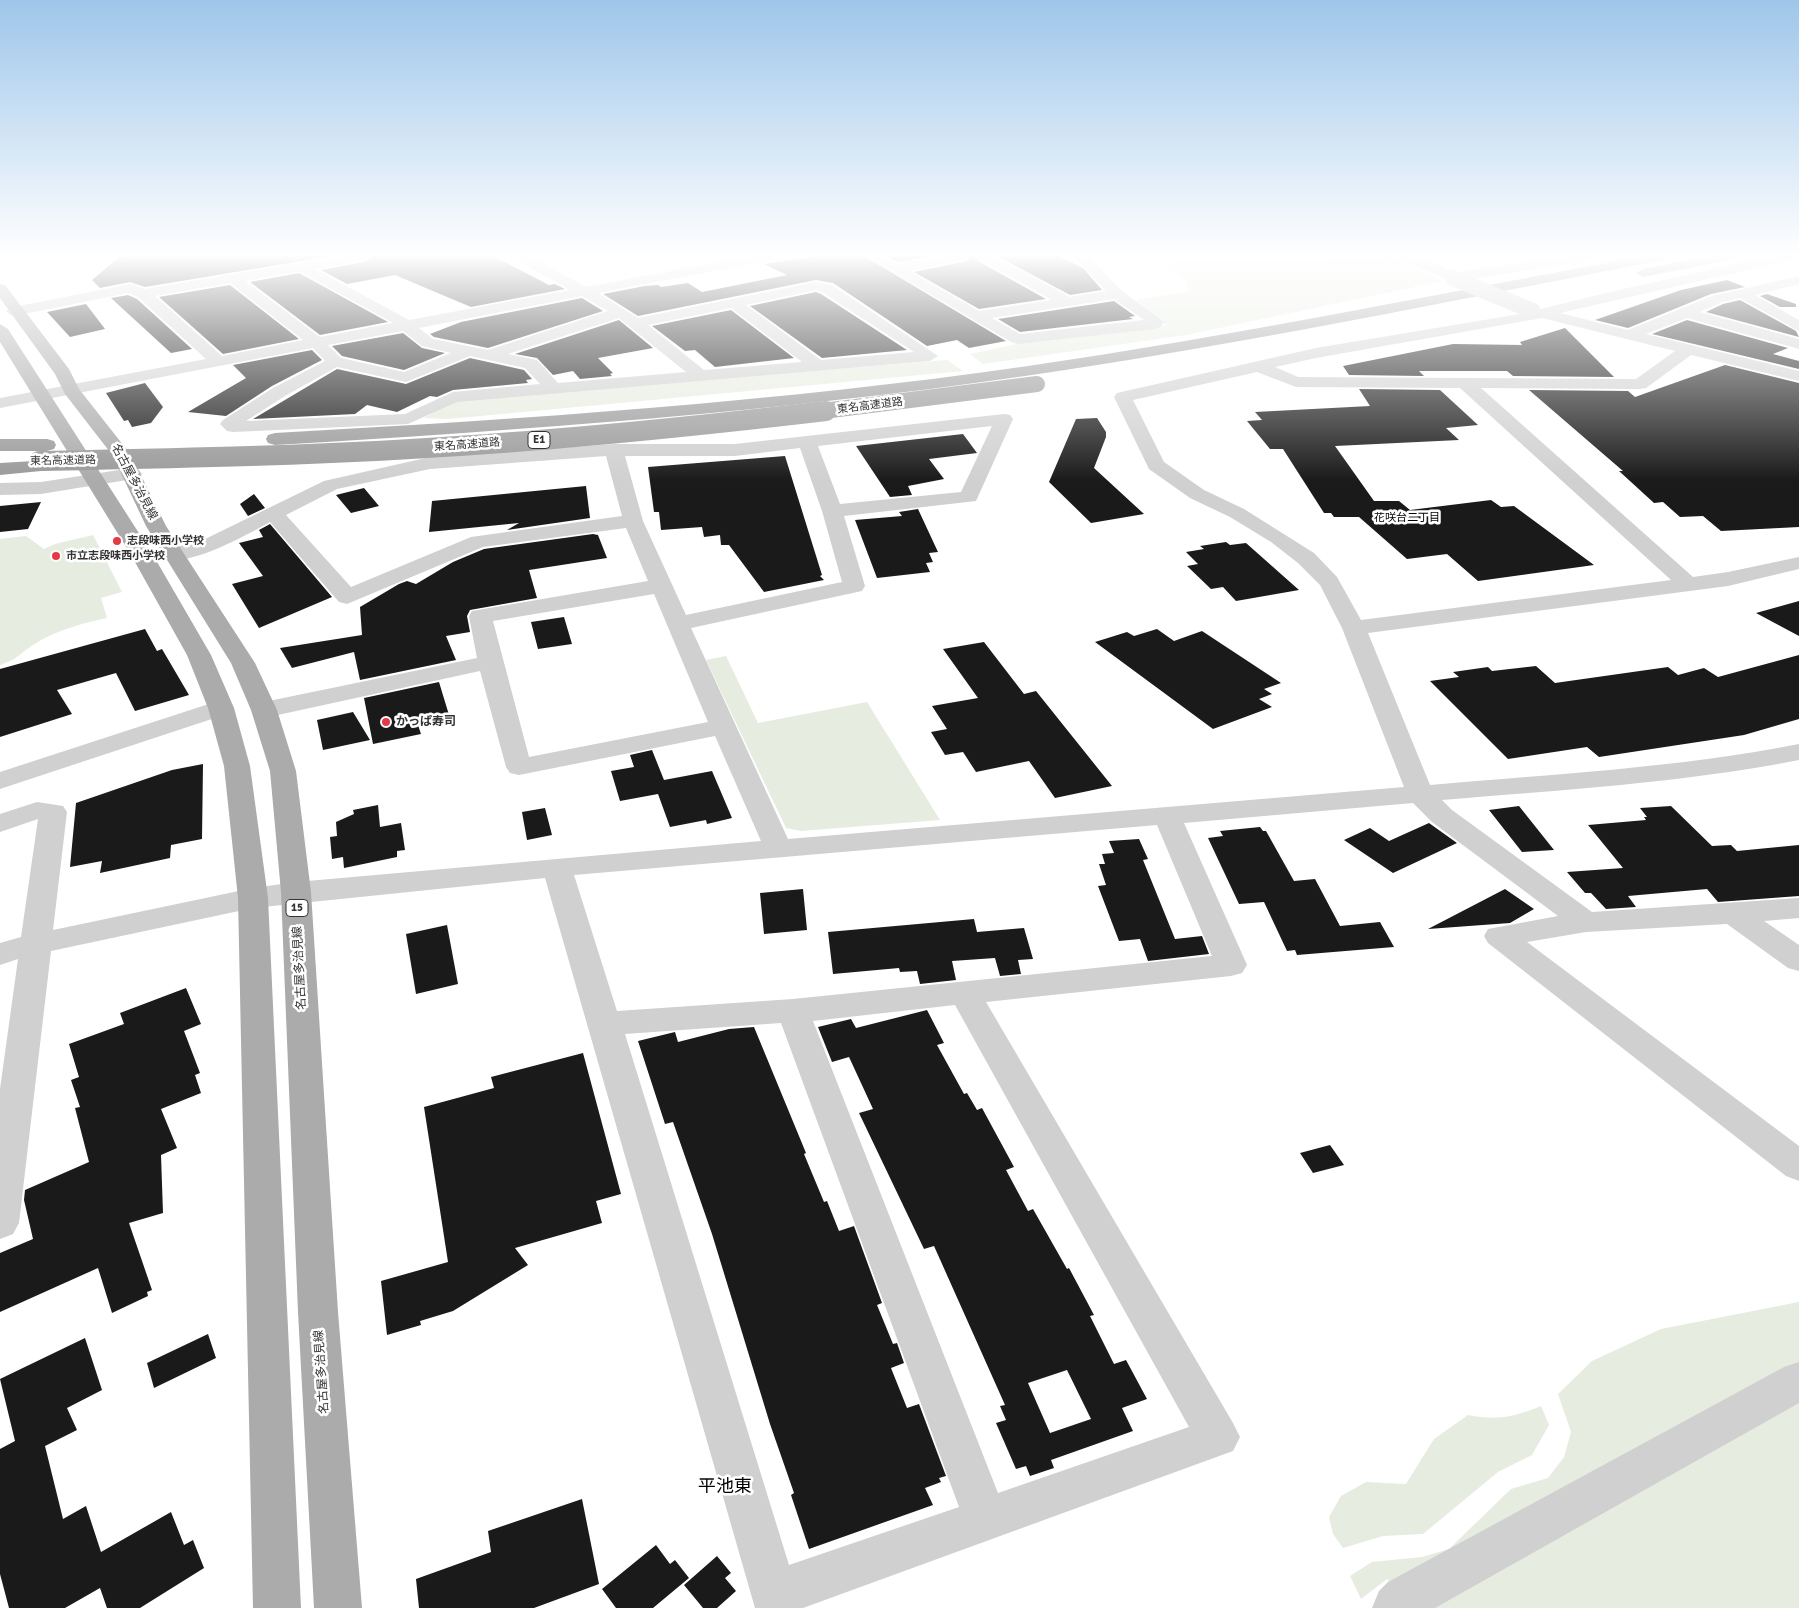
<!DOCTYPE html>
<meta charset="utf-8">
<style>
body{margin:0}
canvas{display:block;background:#fff}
</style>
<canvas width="1799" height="1608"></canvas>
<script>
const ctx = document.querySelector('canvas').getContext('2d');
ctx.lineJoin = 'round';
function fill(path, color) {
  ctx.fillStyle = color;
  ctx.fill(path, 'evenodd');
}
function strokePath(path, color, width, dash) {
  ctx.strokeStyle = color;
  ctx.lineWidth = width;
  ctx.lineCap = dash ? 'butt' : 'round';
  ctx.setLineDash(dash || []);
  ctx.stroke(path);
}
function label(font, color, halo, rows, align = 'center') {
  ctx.font = font + ' Signika,"Noto Sans JP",sans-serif';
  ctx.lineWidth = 5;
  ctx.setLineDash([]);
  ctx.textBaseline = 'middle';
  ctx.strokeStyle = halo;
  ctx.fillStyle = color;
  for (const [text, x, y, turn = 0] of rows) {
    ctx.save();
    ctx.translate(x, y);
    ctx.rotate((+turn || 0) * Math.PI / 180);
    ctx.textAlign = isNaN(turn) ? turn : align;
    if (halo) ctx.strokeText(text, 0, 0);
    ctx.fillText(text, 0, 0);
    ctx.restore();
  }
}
const green = new Path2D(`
 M1353,256H1389L1443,281L1186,335L983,364L970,354L1021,343L1166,325L1136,300L1190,291L1185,280L1161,266L1165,263L1212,260L1291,261Z
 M947,360L963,371L448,419L424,418L450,403L462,399Z
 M93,535L122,592L101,598L107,618C83,623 54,631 33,645C19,654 18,659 0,665V539L26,536L44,549L55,544Z
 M726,656L758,723L867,702L940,820L801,831L786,828L706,660Z
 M1799,1302V1608H1425L1405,1599L1387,1579L1361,1599L1350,1576L1372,1562L1422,1557L1449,1549L1511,1489L1548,1478L1564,1457L1571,1432L1558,1394L1592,1361L1661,1329Z
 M1541,1406L1549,1425L1532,1455L1498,1472L1423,1534L1383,1536L1343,1548L1333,1534L1329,1517L1341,1496L1366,1482L1406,1484L1434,1439L1468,1415C1497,1421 1514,1417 1541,1406Z`);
const building = new Path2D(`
 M132,256H332L145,287L130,282L100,288L92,280L118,258Z
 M373,256H493L549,285L555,284L565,289L471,307L395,275L347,284L321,270L364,262Z
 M817,256H864L1006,341L969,348L957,340L927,346L833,283L816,280L638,316L603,294L645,286L658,285L661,287L688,283L702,292L787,275L764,264Z
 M886,256H933L898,262Z
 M971,256H975L978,261L1046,299L979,309L914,272L967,261Z
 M997,256H1058L1083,268L1102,290L1070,295Z
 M299,273L388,322L320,335L250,282Z
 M1727,280L1745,287L1711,294L1628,328L1595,320L1681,290Z
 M230,285L299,339L223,354L159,297Z
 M816,292L821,294L907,350L822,358L750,306Z
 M1767,294L1796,304V307H1780L1760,296Z
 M128,295L137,299L192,349L171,353L111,298Z
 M582,298L603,311L488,348L434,337L430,334L461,322Z
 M1740,300L1796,331L1799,337L1706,312L1723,304Z
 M1114,301L1135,316L1129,317L1133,319L1020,332L998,319Z
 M86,304L105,329L70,337L47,312Z
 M731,310L794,358L715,367L695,350L685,351L652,326Z
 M619,320L653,348L598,358L613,373L610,374L612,376L580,379L573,371L553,375L537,358L515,354Z
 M1687,320L1788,348L1773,354L1799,361V369L1652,334Z
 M1565,328L1614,377L1513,376L1507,371H1419L1424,376L1349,375L1343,366L1453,344L1522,345L1520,342Z
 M403,333L422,348L445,353L404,370L342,356L332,346Z
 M312,350L322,360L272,386L226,416L188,412L246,378L233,365Z
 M470,358L524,370L532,379L526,380L528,383L453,390L437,397L430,396L397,412L367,405L355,414L253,419L337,369L406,384Z
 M1725,365L1799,383V527L1721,531L1703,516L1680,517L1663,502L1654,503L1619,471H1623L1529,390L1628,391L1635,397Z
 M145,383L163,407L151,423L132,427L128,420L124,421L106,393Z
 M1359,389L1440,390L1478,425L1446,428L1459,440L1335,446L1374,501H1399L1410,510L1491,500L1501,507L1514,506L1594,565L1478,581L1447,554L1407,559L1359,517H1334L1331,513H1324L1283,449H1270L1247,421L1262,420L1255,412L1370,406Z
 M1097,418L1106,432V437L1094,468L1144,514L1091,523L1049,482L1076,419Z
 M963,434L977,453L929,459L944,479L908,486L912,495L890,497L856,446Z
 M785,456L822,575L820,576L824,580L764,592L729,545H721L720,535L704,537L702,527L661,530L659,512H654L648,467Z
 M586,486L590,518L507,530L519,523L429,532L432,501Z
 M364,488L379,506L351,513L336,495Z
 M254,494L265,508L248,516L240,504Z
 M41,502L28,529L0,532V506Z
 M918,509L938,552L929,553L933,562L926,563L930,572L877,578L855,520L902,516L899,512Z
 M270,524L332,597L259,628L232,584L263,576L239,543L263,537L259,530Z
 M593,534L598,535L607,558L529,570L537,598L470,610L467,616L470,632L446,636L456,660L360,680L354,652L292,668L280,648L362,635L360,607L399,584L407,581L416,584L453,562L484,549Z
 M1226,542L1230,545L1246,543L1299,590L1236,601L1223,587L1211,589L1187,566L1198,564L1186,552L1204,549L1200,546Z
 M1799,601V636L1756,613Z
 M564,617L572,644L538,649L531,622Z
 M145,629L157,651L162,649L189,695L135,711L116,673L57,690L72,714L0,737V669Z
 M1157,629L1174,641L1202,631L1281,683L1264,689L1272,694L1259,699L1272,707L1213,729L1095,642L1127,632L1134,636Z
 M984,642L1024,694L1036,691L1112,786L1055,798L1029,761L976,772L963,752L945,755L931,732L947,729L932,706L978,698L943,649Z
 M1799,655V719L1744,735L1599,757L1587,747L1508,759L1430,681L1459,677L1453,672L1488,667L1492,671L1536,666L1555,683L1668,667L1678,675L1704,668L1718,677Z
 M439,682L449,715L440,716L442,720L418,725L421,734L373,744L364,698Z
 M353,712L370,740L323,750L317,720Z
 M652,750L664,780L712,771L732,818L707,824L706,820L670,827L658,794L620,801L611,771L634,767L630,755Z
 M203,764L202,839L171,845L170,858L100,873L102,861L70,867L76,803L172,770Z
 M378,805L380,827L401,823L405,850L397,851V857L344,868L343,857L332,859L330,837L337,836L336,822L354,814L353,810Z
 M1519,806L1554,850L1522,852L1489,810Z
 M1671,806L1712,846L1731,845L1737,851L1799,845V896L1718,902L1707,889L1628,896L1636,907L1606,909L1591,893H1585L1567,872L1623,868L1588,825L1646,820L1644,817H1647L1640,808Z
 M545,808L552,835L527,840L522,812Z
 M1429,823L1457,843L1393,873L1344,840L1370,828L1389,841Z
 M1260,827L1263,831H1266L1294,881L1315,879L1340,926L1380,922L1394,947L1297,955L1295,950L1287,951L1264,902L1239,904L1208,838L1223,836L1220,831Z
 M1139,839L1148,859L1143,860L1175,939L1202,936L1209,954L1148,961L1140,939L1119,941L1098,886L1106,885L1099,864H1105L1102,854L1114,853L1109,841Z
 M803,889L807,930L764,934L760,893Z
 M1505,889L1534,909L1510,923L1428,929Z
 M974,919L977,932L1024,928L1033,959L1018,960L1021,974L1000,976L995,958L952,961L956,980L920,984L917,971L900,972L899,968L833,974L828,932Z
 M447,925L458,984L416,994L406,934Z
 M186,988L201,1024L184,1031L200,1073L195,1075L201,1093L161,1109L177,1148L161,1155L163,1213L129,1223L152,1290L147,1292L148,1296L112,1313L98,1268L0,1312V1253L33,1239L24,1200L25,1190L89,1162L75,1108L80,1107L71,1080L79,1077L69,1044L124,1024L120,1013Z
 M927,1010L944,1043L937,1045L964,1094L967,1093L977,1110L982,1108L1014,1167L1006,1170L1028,1211L1033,1209L1067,1269L1069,1268L1094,1315L1090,1316L1114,1364L1126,1360L1147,1399L1122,1408L1133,1431L1051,1460L1054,1468L1030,1476L1026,1466L1016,1469L996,1423L1006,1420L1000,1406L1005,1405L934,1246L924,1249L859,1113L873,1109L849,1057L832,1062L818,1027L851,1019L856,1028ZM1067,1370L1091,1419L1050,1433L1028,1383Z
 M754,1027L806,1153L804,1154L824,1202L827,1201L839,1231L854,1226L882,1303L877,1305L893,1344L897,1343L904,1363L891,1368L907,1408L919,1404L946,1476L939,1478L941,1482L925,1488L933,1505L809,1549L791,1495L794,1493L770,1424L712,1234L673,1122L665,1124L638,1041L675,1032L678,1042L729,1029Z
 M583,1053L621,1194L596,1201L602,1223L515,1248L528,1265L453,1311L420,1321L421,1325L387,1335L381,1281L448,1262L424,1107L494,1088L491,1077Z
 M1330,1145L1344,1165L1313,1173L1300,1153Z
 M208,1334L216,1358L154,1388L147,1363Z
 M85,1338L102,1390L67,1408L77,1430L45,1446L63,1519L86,1506L101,1552L171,1512L184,1545L193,1540L204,1568L140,1608H107L100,1588L65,1608H9L0,1574V1449L15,1441L0,1379Z
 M582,1499L599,1584L534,1608H419L416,1579L491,1552L488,1531Z
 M656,1545L670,1564L675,1560L689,1578L653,1608H616L602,1589Z
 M717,1556L731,1573L725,1578L736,1591L717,1608H703L684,1585Z`);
const minor = new Path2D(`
 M341,256H371L364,260L315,269L409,320L570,290L515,259L513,256H530L586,287L751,256H778L771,260L598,293L638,318L816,282L832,285L938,356L930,361L457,402L408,424L233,432L227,431L220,424L223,420L273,388L325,361L313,348L0,408V398L206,359L138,297L128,293L14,316L9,314L6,311L9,308L130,284L145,289ZM299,271L393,323L320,337L245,281ZM230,283L303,340L222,356L155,296ZM816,290L822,292L914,352L821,360L746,305ZM582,296L608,311L488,350L433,339L419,328ZM731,308L802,362L704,370L648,325ZM619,318L686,372L558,383L537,360L508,354ZM403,331L422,346L451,353L404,372L341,358L328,345ZM470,356L525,368L540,384L453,392L405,414L246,421L285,396L337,367L406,382Z
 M866,256H883L898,264L942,256H969L967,259L909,271L979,311L1052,300L979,259L977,256H994L1070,297L1106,291L1074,256H1088L1122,291L1164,322L1160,327L1154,329L1017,344L1011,342ZM1114,299L1144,320L1020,334L992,318Z
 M1397,256H1415L1455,273L1565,256H1596L1589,260L1453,282L1399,259Z
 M1773,256H1798L1791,260L1560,313L1628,330L1712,296L1799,276V284L1755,295L1799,320V331L1740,298L1722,302L1700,312L1799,339V349L1687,318L1646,334L1799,371V381L1691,355L1646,388L1640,389L1481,388L1693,577L1728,572L1799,557V569L1728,586L1368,633L1430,785C1554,774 1677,768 1799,744V760C1681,783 1561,790 1442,800L1452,810L1592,912L1799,898V918L1764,921L1799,945V971L1788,968L1727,924L1586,932L1527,942L1799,1146V1181L1786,1176L1488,943L1484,936L1488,929L1558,916L1432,822L1413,803L1184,823L1247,965L1242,973L1231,976L986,1002L1233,1423L1240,1437L1233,1451L803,1608H755L545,878L253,908L51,951L19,1223L13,1234L0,1239V1089L18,959L0,965V943L21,937L38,819L0,832V814L37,802L63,806L67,812L53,930L253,888L296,882L761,841L715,736L519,775L510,773L506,767L480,671L264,718L255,715L251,710L255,705L264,702L477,658L469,616L472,611L648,581L626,528L483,547L347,604L339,602L270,522C246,535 194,565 167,559L164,554L167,549L199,542L324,481L430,457L614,444H735L1004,414L1010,415L1013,419L976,501L844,516L865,586L862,591L691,628L788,839L1404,787L1342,628L1320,585L1298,563L1271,542L1230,517L1190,498L1149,469L1114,397L1117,393L1316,348L1520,314L1627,288ZM1542,318L1675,351L1636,379L1298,377L1275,367L1316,358ZM1257,372L1296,387L1460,388L1671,580L1361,620L1337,577L1314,553L1244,509L1204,490L1164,462L1133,400ZM992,426L961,492L840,504L818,446ZM800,448L822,511L842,582L686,615L643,521L625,456H735ZM606,456L622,516L471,537L351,587L286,515L337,489L430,469ZM654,594L708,722L529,757L493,621ZM1157,825L1212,956L793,999L617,1011L574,875ZM955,1005L1189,1427L998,1493L813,1021ZM781,1023L959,1507L789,1565L625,1034Z
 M132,468L139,470L142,474L139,478L41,494L0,495V483L41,482Z
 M221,700L230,703L234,708L230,713L0,789V772Z
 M1799,1362V1403L1435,1608H1372L1379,1591L1388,1582L1784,1367Z`);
const major = new Path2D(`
 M0,284L5,285L69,369L79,389L131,455L166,526L255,663L277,710L296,771L311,892L338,1312L362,1608H314L298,1312L281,892L270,771L251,710L231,663L146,526L113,456L65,394L55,374L0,298Z
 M0,324L8,329L153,555L211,655L234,708L250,766L268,898L301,1608H253L238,898L224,766L208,708L187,655L131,555L0,342Z`);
const highway = new Path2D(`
 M1643,256H1670L1663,260C1451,301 1239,345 1025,376C777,412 526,430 275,445L268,443L266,439L268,435L275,433C527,419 778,402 1028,366C1234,336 1438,294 1643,256Z
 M1709,256H1736L1729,260L1643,277L1636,273L1643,269Z
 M0,439H47L54,441L56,445L54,449L47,451H0Z
 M34,461L41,463L44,467L41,471L0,475V463Z`);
const minorBridge = new Path2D(`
 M1453,278L1533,311`);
const highwayBridgeFar1 = new Path2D(`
 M815,412L1037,384`);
const highwayBridge = new Path2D(`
 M39,461C174,458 308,456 443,447C571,439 698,426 826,411`);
const markers = [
 [117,541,5,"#e63946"],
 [56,556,5,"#e63946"],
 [386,722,5,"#e63946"]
];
const farStreetnames = [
 ["東名高速道路",870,406,-7],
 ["東名高速道路",467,445,-4],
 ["東名高速道路",63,461,-1]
];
const shields = [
 [539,440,22],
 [297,908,22]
];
const shieldNames = [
 ["E1",539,440],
 ["15",297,908]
];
const farNeighbourhoodnames = [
 ["花咲台二丁目",1407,518]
];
const farPoinames = [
 ["志段味西小学校",127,541],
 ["市立志段味西小学校",66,556]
];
const streetNames = [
 ["名古屋多治見線",134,482,62],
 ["名古屋多治見線",300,968,-93],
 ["名古屋多治見線",322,1372,-94]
];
const poiNames = [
 ["かっぱ寿司",396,722]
];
const nearQuarternames = [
 ["平池東",725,1487]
];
fill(green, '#e6ecdf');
fill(building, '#1a1a1a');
fill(minor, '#d0d0d0');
fill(major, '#ababab');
fill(highway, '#9a9a9a');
strokePath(minorBridge, '#d0d0d0', 16);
strokePath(highwayBridgeFar1, '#9a9a9a', 16);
strokePath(highwayBridge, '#9a9a9a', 20);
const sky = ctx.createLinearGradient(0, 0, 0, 481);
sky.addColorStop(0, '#9ec6ea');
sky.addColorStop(0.53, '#fff');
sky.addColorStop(1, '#ffffff00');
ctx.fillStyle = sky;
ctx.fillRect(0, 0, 1799, 481);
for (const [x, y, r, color] of markers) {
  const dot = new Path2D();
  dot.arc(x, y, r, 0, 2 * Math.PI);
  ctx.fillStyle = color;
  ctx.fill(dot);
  strokePath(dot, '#fff', 2);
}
label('11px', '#333', '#fff', farStreetnames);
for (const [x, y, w] of shields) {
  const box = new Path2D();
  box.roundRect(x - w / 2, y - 8.5, w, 17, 4);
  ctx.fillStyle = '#fff';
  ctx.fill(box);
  strokePath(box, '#333', 1);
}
label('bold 11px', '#333', null, shieldNames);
label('11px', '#000', '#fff', farNeighbourhoodnames);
label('bold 11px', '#333', '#fff', farPoinames, 'left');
label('12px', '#333', '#fff', streetNames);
label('bold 12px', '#333', '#fff', poiNames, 'left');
label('18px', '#000', '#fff', nearQuarternames);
</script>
